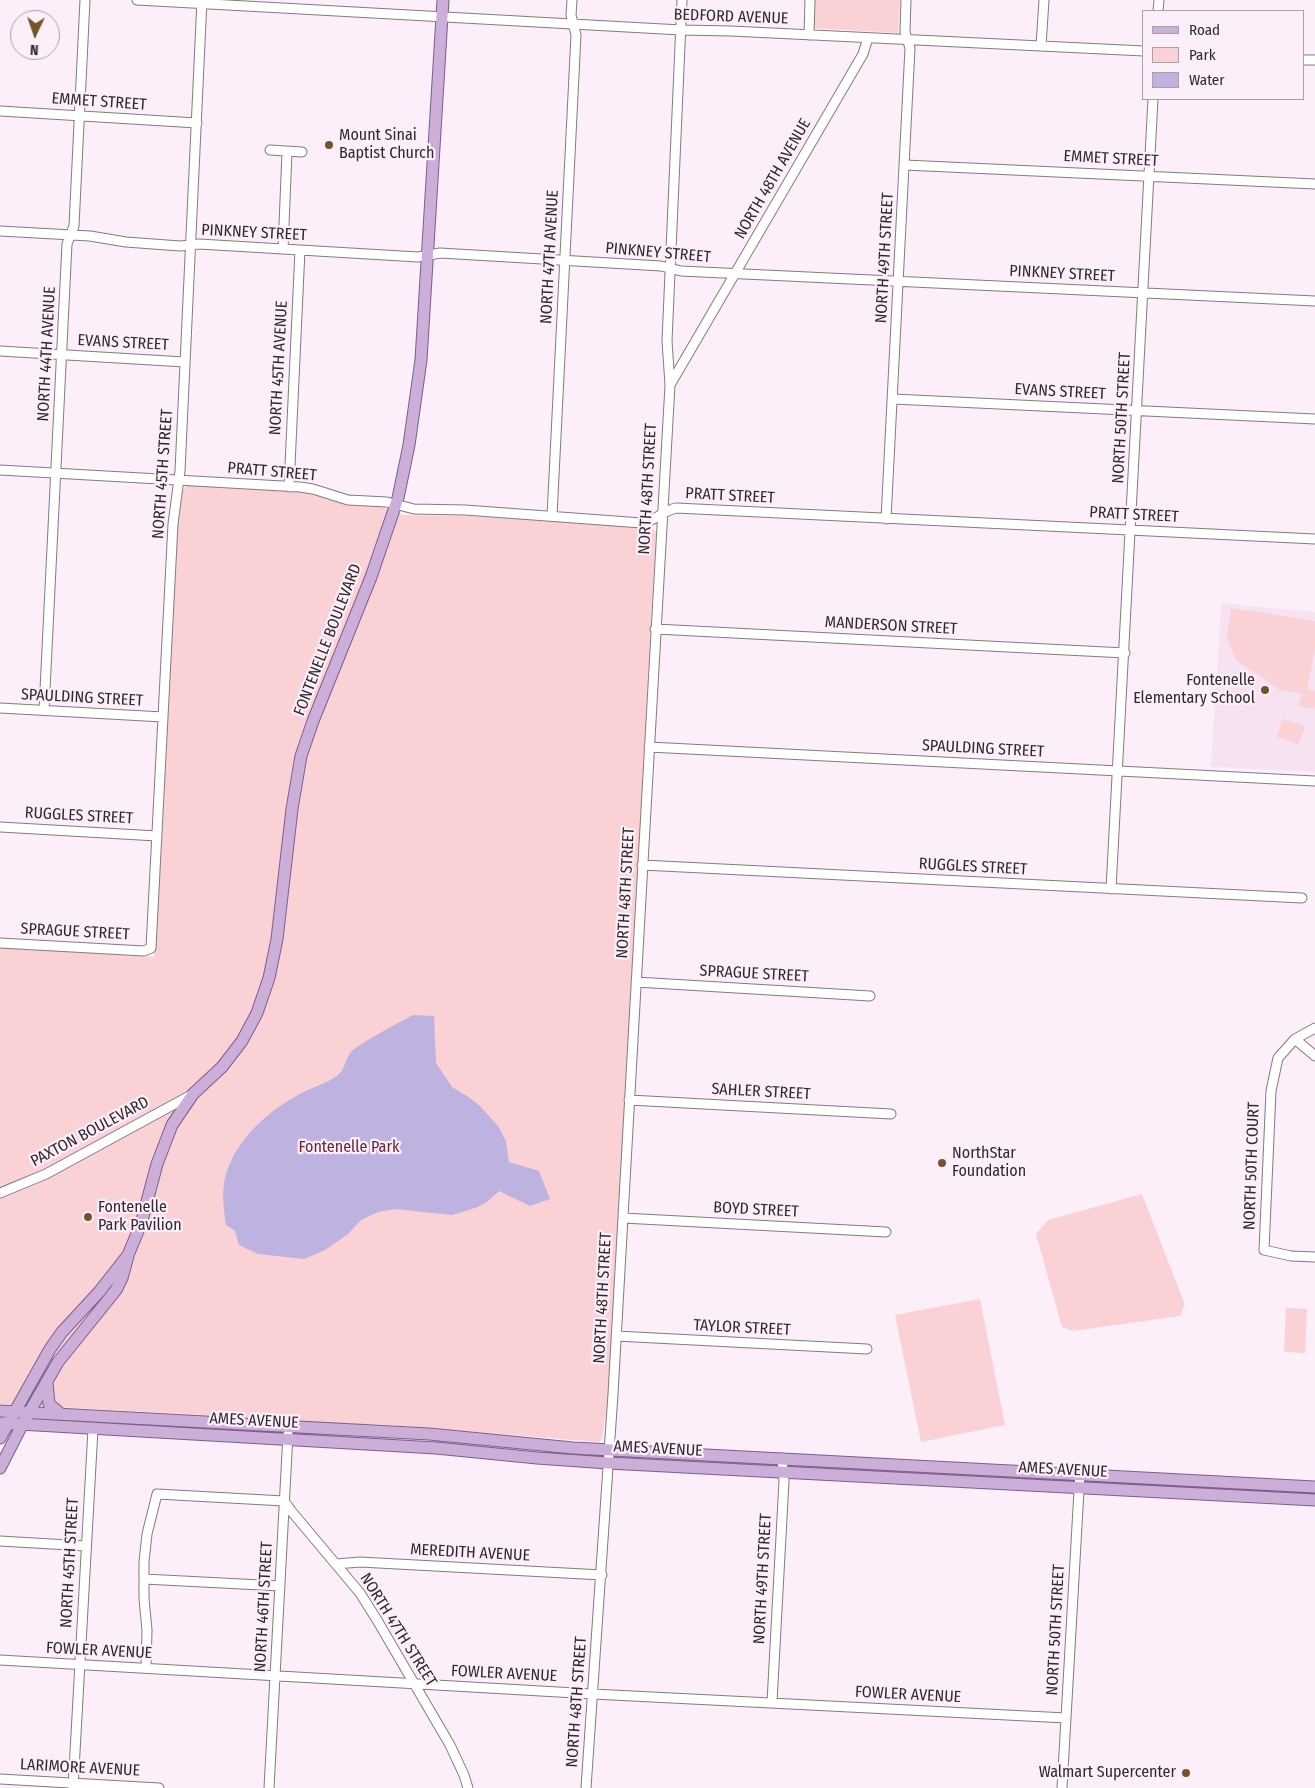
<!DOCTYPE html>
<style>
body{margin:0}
#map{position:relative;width:1315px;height:1788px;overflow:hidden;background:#fdeffa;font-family:"Fira Sans Condensed",sans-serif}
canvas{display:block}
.legend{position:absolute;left:1142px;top:10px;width:162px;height:90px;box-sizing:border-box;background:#fdeffa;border:1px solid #aba0a8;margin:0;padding:6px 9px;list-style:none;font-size:15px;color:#2f2a2e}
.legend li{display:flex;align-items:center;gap:10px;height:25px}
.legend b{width:25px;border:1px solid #aba0a8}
.north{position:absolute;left:10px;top:10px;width:50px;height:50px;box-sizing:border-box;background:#fdeffa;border:1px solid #aba0a8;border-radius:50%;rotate:183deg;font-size:14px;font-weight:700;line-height:20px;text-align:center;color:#2f2a2e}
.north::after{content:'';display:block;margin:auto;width:18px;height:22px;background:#75532a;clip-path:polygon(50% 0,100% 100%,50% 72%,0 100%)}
</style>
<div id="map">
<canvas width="1315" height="1788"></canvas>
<ul class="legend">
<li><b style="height:6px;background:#ccafd9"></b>Road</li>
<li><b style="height:14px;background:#fad1d4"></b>Park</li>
<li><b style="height:14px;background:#beb3e0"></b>Water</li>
</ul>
<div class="north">N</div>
</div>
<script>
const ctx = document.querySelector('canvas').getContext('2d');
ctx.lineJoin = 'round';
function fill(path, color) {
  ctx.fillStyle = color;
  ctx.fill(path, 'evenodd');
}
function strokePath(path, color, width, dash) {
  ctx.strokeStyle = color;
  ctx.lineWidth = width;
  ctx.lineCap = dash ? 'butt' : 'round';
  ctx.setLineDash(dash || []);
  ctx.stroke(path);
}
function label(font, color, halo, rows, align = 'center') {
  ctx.font = font + ' "Fira Sans Condensed",sans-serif';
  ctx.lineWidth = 4.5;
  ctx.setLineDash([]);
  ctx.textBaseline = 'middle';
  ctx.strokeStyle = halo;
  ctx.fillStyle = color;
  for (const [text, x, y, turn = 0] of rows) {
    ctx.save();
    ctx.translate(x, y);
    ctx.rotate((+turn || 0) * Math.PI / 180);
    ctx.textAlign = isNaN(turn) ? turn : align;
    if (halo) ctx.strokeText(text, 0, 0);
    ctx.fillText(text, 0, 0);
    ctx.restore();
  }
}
const built = new Path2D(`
 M1221,603L1315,612V772L1211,767Z`);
const green = new Path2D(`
 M815,0H900L898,33L814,28Z
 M187,485L299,491L328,498L362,503L364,505L383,507L402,515L471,516L647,528L654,530L656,533L638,866L639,868L637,897L609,1395L602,1438L599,1442L388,1425L370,1424L366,1426L281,1423L279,1419L0,1404V947L154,957L175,555L180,494Z
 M1231,608L1315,621V648L1307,691L1308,689L1315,691V707L1312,709L1298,706L1301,695H1306L1280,690L1236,660L1227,639Z
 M1282,719L1305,726L1299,744L1277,737Z
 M1142,1194L1185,1305L1180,1316L1072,1331L1062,1327L1036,1234L1048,1220Z
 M980,1299L1005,1425L921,1442L895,1315Z
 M1286,1308L1307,1309L1305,1353L1284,1352Z`);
const water = new Path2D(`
 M413,1015L434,1016L436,1063L452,1087L470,1098L480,1106L498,1126L506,1141L509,1162L539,1171L550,1199L530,1206L499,1191L488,1201L478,1207L452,1215L395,1209L378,1212L361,1220L348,1234L325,1250L304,1259L258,1254L239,1245L235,1231L226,1225C224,1211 222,1197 224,1183C231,1144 265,1113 298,1095C311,1087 327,1084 338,1075C345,1069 346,1058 351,1052C356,1045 402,1021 413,1015Z`);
const minor = new Path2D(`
 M137,0L681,30L731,31L1144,51
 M1158,11L1159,0
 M809,35L810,0
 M1041,46L1044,0
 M1304,60H1315
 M0,111L197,123
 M270,150L302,152
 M905,165L1315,184
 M0,231L90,236L126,242L180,246L199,244L418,257L440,253L661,266L681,271L1315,301
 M283,249L287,152
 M0,351L185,362
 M670,385L863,54L868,38
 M893,399L1315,419
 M0,470L300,487L313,489L348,500L387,502L414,509L465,510L642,523C655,521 663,511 676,508L1315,539
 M289,487L300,250
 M552,516L576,35L571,15L572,0
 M886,519L910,48L905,32L906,0
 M655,629L1125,653
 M0,708L163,717
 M44,710L67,244L74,226L85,0
 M649,747L1315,781
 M0,827L157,836
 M642,865L1302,898
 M1111,889L1153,99
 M0,943L144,951L151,948L173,524L180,471L202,0
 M636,982L870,996
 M1315,1028L1295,1039L1278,1058L1271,1091L1264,1250L1291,1256L1315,1257
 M1295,1039L1315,1056
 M629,1100L891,1114
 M0,1193L46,1174L193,1094
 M623,1218L886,1232
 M616,1336L867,1349
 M0,1541L86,1546
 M336,1564L360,1562L602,1575
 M144,1579L280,1586
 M0,1660L593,1694L1066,1718
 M146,1668L147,1630L144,1599V1562L147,1534L157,1494L284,1501L292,1512L360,1593L377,1620L450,1745L464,1775L468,1788
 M772,1702L784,1481L782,1458
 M0,1779L159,1788
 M73,1788L93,1429
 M269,1788L288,1434
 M586,1788L613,1394L670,385L667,341L682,0
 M1062,1788L1080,1473`);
const major = new Path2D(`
 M47,1382L49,1404L61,1414
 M0,1411L429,1434L573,1448L1315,1487
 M2,1423L436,1448L537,1458L608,1463L1315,1500
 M0,1438L50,1349L62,1332L99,1292L128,1255L141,1224L157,1164L172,1125L193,1094L222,1067L242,1041L257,1013L269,978L277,939L292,809L301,756L313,721L371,577L398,498L409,445L421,360L443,0
 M0,1468L22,1425L58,1362L116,1290L122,1278L128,1256`);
const markers = [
 [329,145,5,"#75532a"],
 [1265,690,5,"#75532a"],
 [942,1163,5,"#75532a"],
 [88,1217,5,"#75532a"],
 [1186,1773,5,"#75532a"]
];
const streetNames = [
 ["BEDFORD AVENUE",731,17,2],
 ["EMMET STREET",99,102,4],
 ["EMMET STREET",1111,159,3],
 ["NORTH 48TH AVENUE",773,179,-60],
 ["PINKNEY STREET",254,233,3],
 ["PINKNEY STREET",658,253,5],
 ["NORTH 47TH AVENUE",550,257,-87],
 ["NORTH 49TH STREET",885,258,-87],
 ["PINKNEY STREET",1062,274,3],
 ["EVANS STREET",123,343,3],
 ["NORTH 44TH AVENUE",47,354,-87],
 ["NORTH 45TH AVENUE",279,368,-87],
 ["EVANS STREET",1060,392,3],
 ["NORTH 50TH STREET",1122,418,-87],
 ["PRATT STREET",272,472,5],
 ["NORTH 45TH STREET",163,474,-86],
 ["NORTH 48TH STREET",648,489,-87],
 ["PRATT STREET",730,496,3],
 ["PRATT STREET",1134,515,3],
 ["MANDERSON STREET",891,626,3],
 ["FONTENELLE BOULEVARD",328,640,-69],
 ["SPAULDING STREET",82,698,3],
 ["SPAULDING STREET",983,749,3],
 ["RUGGLES STREET",79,816,3],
 ["RUGGLES STREET",973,867,3],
 ["NORTH 48TH STREET",626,893,-87],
 ["SPRAGUE STREET",75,932,3],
 ["SPRAGUE STREET",754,974,3],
 ["SAHLER STREET",761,1092,3],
 ["PAXTON BOULEVARD",90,1132,-28],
 ["NORTH 50TH COURT",1252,1166,-88],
 ["BOYD STREET",756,1210,3],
 ["NORTH 48TH STREET",603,1298,-87],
 ["TAYLOR STREET",742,1328,3],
 ["AMES AVENUE",254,1421,3],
 ["AMES AVENUE",658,1449,3],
 ["AMES AVENUE",1063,1470,3],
 ["MEREDITH AVENUE",470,1553,3],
 ["NORTH 45TH STREET",70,1563,-87],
 ["NORTH 49TH STREET",763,1579,-87],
 ["NORTH 46TH STREET",264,1607,-87],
 ["NORTH 47TH STREET",398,1630,58],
 ["NORTH 50TH STREET",1056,1630,-87],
 ["FOWLER AVENUE",99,1651,3],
 ["FOWLER AVENUE",504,1674,3],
 ["FOWLER AVENUE",908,1695,3],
 ["NORTH 48TH STREET",577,1702,-86],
 ["LARIMORE AVENUE",80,1768,3]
];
const poiNames = [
 ["Mount Sinai",339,136],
 ["Baptist Church",339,154],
 ["Fontenelle",1255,681,"right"],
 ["Elementary School",1255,699,"right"],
 ["NorthStar",952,1154],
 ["Foundation",952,1172],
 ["Fontenelle",98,1208],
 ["Park Pavilion",98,1226],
 ["Walmart Supercenter",1176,1773,"right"]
];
const parkNames = [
 ["Fontenelle Park",349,1148]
];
fill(built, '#f7e2f2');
fill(green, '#fad1d4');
fill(water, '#beb3e0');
strokePath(minor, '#857982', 11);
strokePath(major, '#7f5d8c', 13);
strokePath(minor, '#fff', 9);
strokePath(major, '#ccafd9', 11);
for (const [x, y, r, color] of markers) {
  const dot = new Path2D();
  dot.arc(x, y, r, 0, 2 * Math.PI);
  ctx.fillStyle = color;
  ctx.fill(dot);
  strokePath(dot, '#fdeffa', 2);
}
label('16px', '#2f2a2e', '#fdeffa', streetNames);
label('16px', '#2f2a2e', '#fdeffa', poiNames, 'left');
label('16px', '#682631', '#fdeffa', parkNames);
</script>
